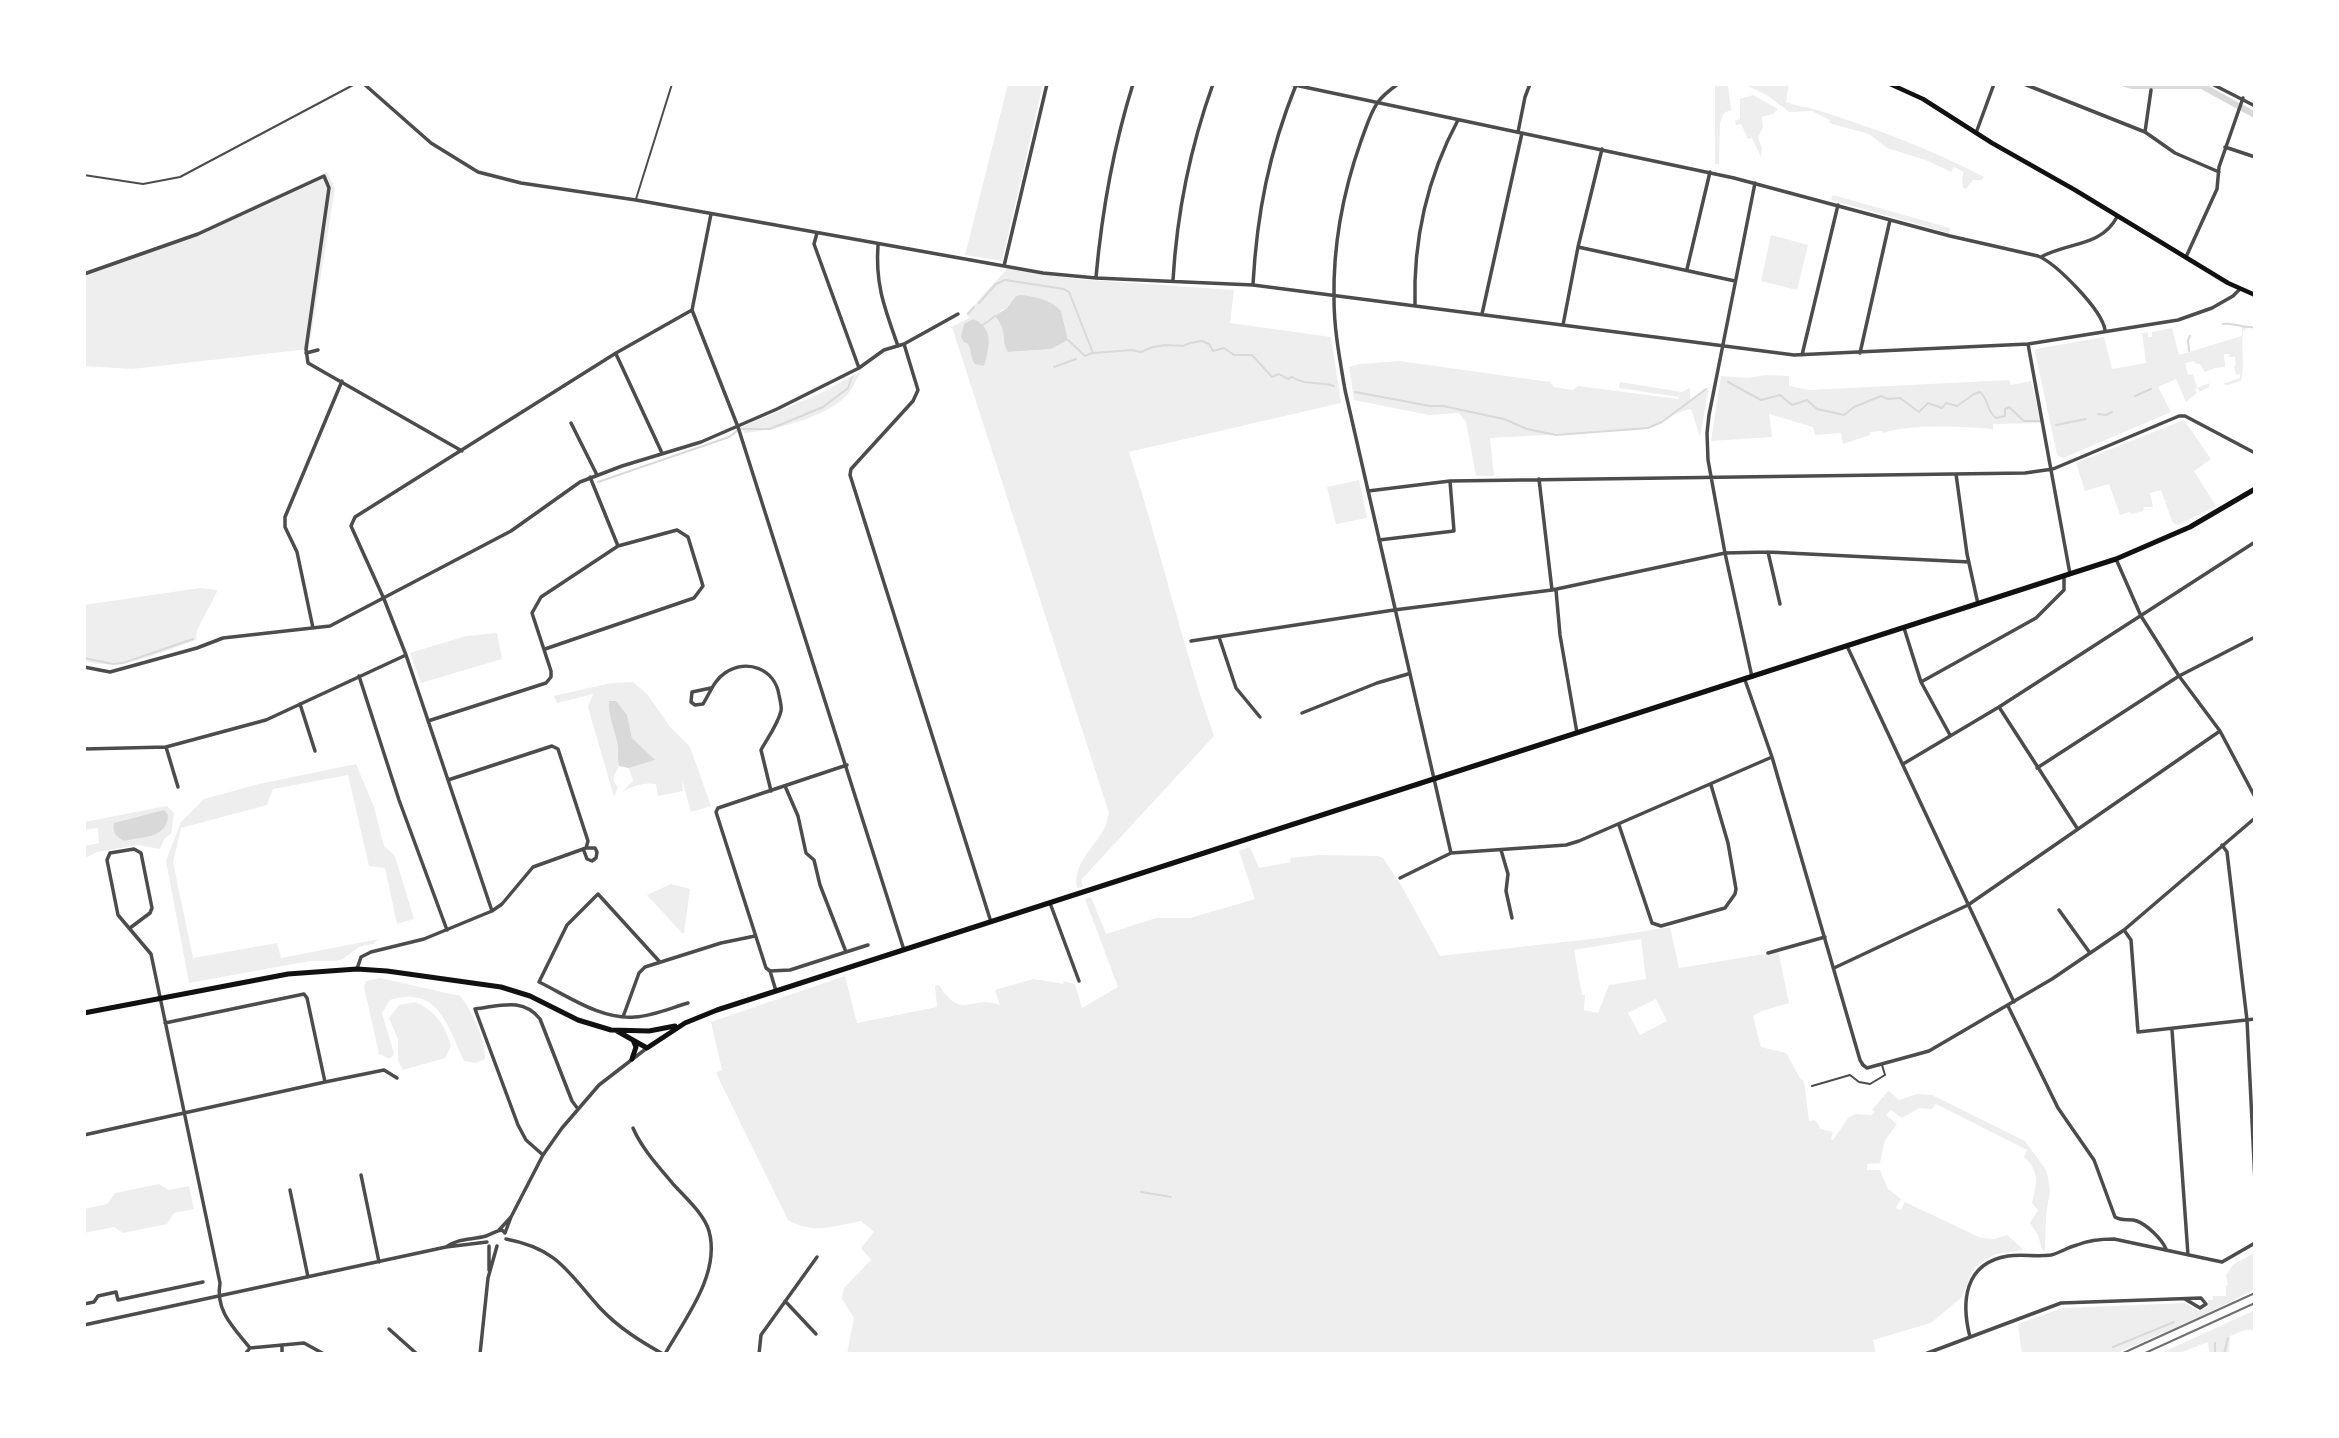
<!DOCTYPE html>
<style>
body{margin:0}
#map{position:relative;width:2339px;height:1438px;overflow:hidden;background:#fff;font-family:Bitter,serif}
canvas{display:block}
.frame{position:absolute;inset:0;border:86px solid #fff;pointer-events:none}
</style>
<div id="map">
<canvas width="2339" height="1438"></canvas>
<div class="frame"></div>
</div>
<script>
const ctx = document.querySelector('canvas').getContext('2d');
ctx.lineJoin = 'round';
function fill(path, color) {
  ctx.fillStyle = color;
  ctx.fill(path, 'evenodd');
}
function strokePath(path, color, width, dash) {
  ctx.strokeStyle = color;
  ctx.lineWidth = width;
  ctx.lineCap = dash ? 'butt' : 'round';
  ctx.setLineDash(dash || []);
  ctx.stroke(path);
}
const green = new Path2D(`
 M1008,84H1043L1002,261L965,255Z
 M1715,84H1726L1728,86L1731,110L1724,113L1720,123L1719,164H1715Z
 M1743,84H1789L1786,102C1796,106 1807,107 1817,110C1875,128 1930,149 1984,177L1982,180H1973L1966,189L1963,188L1962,178L1964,172L1954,167L1951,172L1928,161L1887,148L1869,134L1832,124L1829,122L1830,120L1812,111L1789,112L1767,95Z
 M1753,95L1778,109L1773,114L1762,117L1763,128L1758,137L1762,149L1761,157L1752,138L1748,139L1741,124L1736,125L1735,121L1740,119V99Z
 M327,172L335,188L309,349L132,369L84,366V272L197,232Z
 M1833,195L1950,228L1949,233L1831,200Z
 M1771,235L1808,245L1797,290L1761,281Z
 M1008,268L1076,279L1234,290L1230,323L1331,337L1341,403L1129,452C1160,546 1181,643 1214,736L1081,880L1083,887L1077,888C1072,864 1094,848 1104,829C1107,824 1107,818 1109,813L952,327L969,318L967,313ZM1010,303L1061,311L1068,340L1051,349L1011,352C1004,339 1002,326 1000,311L1007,308Z
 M2242,326L2247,328L2243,331C2241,350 2245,362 2241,381L2228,385L2222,384L2240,378V374L2236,375L2234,366L2236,365L2235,357H2230L2229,354H2224L2225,367L2215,368L2205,372L2200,364H2196L2194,361L2185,363L2188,375L2193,374L2197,388L2209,383V387L2199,392L2198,388L2195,389L2197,393L2186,402L2176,379L2158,387L2171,412L2063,458L2057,455L2035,352L2036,349L2104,337L2112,369L2146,363L2142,333L2148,332V337H2152V332L2172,328L2179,355L2242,336Z
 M1399,361L1550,382L1554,387L1573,390L1578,386L1678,399L1679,397L1619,388L1620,382L1682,392L1690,388V400L1709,387L1700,437L1691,409C1672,412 1658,426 1639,430L1490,438L1494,476H1476L1466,422L1459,413L1429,415L1354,400L1349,367L1360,364Z
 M861,371C857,378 853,388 847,395C826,418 774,430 744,433L741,427L817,395Z
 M1767,375L1789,376V386L1809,390L2009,380L2011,385L2031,381L2041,423L1993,424V429H1991C1963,426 1909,424 1883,433L1882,431L1870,432V435L1843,444L1841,433L1815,435L1813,427L1769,414L1772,437L1711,441L1721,376L1747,378Z
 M2184,420L2211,459L2194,471L2216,506L2178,525L2173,523L2165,502L2168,500L2165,501L2161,490L2150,493L2153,507H2144L2143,511L2132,514L2129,512L2120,515L2109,484L2085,491L2076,463Z
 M1359,480L1367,518L1336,524L1327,487Z
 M200,588L218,590L197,630L196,640C160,652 122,672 84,661V605Z
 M497,633L502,659L421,683L410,653L466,636Z
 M633,682L647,694L671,728L690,747L711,806L691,812L682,780L683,791L658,796L656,784C643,782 633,786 622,792L633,781L629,768L654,760L632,738L627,715L610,701C608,716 614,727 617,742C619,750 617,757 619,766C615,774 610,779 618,787L614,797L588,707L593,694L557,703L554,696L611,683Z
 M356,764L374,807L384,846L395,856L414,919L397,924L385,868L369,866L348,775L273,789L267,805L181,828L173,862L193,958L277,943L281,958L379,939L373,944L359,947L343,959L336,961H310L189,983L166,861L181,822L204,799L259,784Z
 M167,806L174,813L171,834L165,838L160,849L138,845L97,852L84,859V846L99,843L98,828L85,830L84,833V822Z
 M1250,847L1259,868L1291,862L1290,858L1318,855L1378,856L1383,858L1401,885L1440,956L1600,938L1670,927L1679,968L1765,954L1778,950L1789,1003L1762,1011L1753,1016L1761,1047L1786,1053L1800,1078L1804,1081L1809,1121L1815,1120L1821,1129L1833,1132L1831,1139L1833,1140L1848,1118L1855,1114L1872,1115L1874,1112L1872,1110L1883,1097H1885L1884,1095L1889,1091L1899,1100L1917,1094L1932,1095L2025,1141L2046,1170L2048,1178L2050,1191L2046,1215L2045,1251L2042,1250L2038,1235L2030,1223L2038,1210L2032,1203C2037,1184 2040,1171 2024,1157L2027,1150L1936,1104L1932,1109L1919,1108L1902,1118L1891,1110L1886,1115L1897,1124L1885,1140L1880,1163L1867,1164V1170H1880L1888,1189L1901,1199L1896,1208L1901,1210L1905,1202L1981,1238L1994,1239L2007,1235L2024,1250L1995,1254L1974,1268L1962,1297L1931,1323L1873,1340L1876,1354H847L854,1318L842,1299L844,1288L871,1260L861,1248L874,1232L861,1221C832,1226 815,1235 788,1220L716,1073L722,1070L711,1022L845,976L857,1023L937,1007L935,986L939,985C962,1022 971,994 1000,1005L995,990L1033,979L1064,984L1063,981L1075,984L1082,1008L1118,987L1085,899L1091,897L1106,934L1156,918H1190L1255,899L1239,851ZM1641,939L1646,979L1609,985L1598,1013L1584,1010L1585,995H1582L1574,950ZM1656,999L1667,1021L1640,1035L1628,1013Z
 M671,884L690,889L684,933H682L647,895Z
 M380,978L460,996C473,1012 485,1039 485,1059L476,1063L464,1061C447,1026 439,985 390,1000L382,1013L394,1054L390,1059L379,1054L364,987L366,981Z
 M416,1002C436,1012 445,1025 451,1046L445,1058L403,1070L398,1061V1039L389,1018L399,1005Z
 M159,1184L169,1190L189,1186L194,1209L174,1213L167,1224L123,1233L114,1227L84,1233V1209L107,1204L115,1193Z
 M2255,1252V1289L2198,1318L2114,1354H2022L2018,1324L2063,1308L2185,1303L2199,1311L2207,1307L2208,1300H2213V1296H2226V1285H2228L2226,1275L2233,1265Z
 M2255,1310V1330H2245L2230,1336L2229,1354H2209L2208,1342L2177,1354H2159Z`);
const water = new Path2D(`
 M1021,295C1036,297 1050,299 1061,311L1068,340L1051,349L1008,352C1000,338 1009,333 995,316L1007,308L1016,296Z
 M973,319C995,328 989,349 984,366L975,364C970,358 972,350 968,344L964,342L961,337L964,324Z
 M609,701H616L627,715L632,738L655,760L629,768L619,766C617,757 619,750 617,742C614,727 608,716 609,701Z
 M164,810L168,815C167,839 143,836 124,841C116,836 112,833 114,823Z`);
const stream = new Path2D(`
 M979,303L996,284L1005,280L1064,289L1069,292L1093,353L1132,350L1141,352L1153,347L1166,345L1183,346L1190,343L1202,341L1209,344L1213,351L1224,348L1234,355H1252L1272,377L1279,374L1288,379L1292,377C1305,386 1321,381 1334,386
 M968,314L974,307
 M2223,324C2234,322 2244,329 2255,327
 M983,325L995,316
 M1068,340L1085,356L1092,353
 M2189,351L2188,340L2190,336
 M1054,367L1076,359
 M1728,382L1761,400L1780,395L1792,405L1807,400L1817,409L1844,415L1854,407L1881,396L1888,399L1900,398L1919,412L1928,403L1942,408L1946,403L1957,406L1974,394L1980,392C1989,399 1986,411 1996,418L2005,416V409L2009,407L2024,421H2040
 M1355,392L1430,406H1443L1504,419L1527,429L1556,435L1648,428L1662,422L1706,389
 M2135,396L2151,389
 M2098,414L2106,415L2112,412
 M2056,425L2086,419
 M741,429H770L823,407L848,388L852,377
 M598,482L729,437L737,431
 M84,658L113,664L123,663L193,639
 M1141,1192L1171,1197
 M2113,1347L2174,1322
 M2215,1354V1343
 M2224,1354L2228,1338`);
const canal = new Path2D(`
 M2125,84L2133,86H2202L2255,115`);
const service = new Path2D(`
 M84,175L143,184L180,177L355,84
 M636,199L672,84
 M1812,1086L1850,1075L1859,1082L1870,1084L1885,1075L1882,1065`);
const minor = new Path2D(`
 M364,84L431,143L478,172L521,183L636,200L1043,273L1096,278L1253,285L1794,355L2028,344L2178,320L2212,308L2233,296L2240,289
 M1290,84L1734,178L1950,236L2038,256C2057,264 2102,310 2105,330
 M1398,84C1391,89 1384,94 1378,102C1370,113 1366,128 1361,141C1343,192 1333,246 1334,299C1334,330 1340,360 1345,390L1451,853
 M2024,84L2145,132L2175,153L2219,172
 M2212,84L2255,106
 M1518,132L1525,97L1530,84
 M2145,132L2151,90
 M1976,133L1994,84
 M2225,147L2255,157
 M711,214L692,310L738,427L904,950
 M817,233L814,244L859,368
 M878,245C875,285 885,309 898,346
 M1578,247L1735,281
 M2041,257C2068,242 2101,247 2117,217
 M2186,257L2217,189L2219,167L2243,98
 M1004,266L1047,84
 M1687,269L1710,172
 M84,274L198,234L324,176L329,188L306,349L308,363L462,451
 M1096,277C1102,211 1113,148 1133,84
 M1173,280C1177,212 1190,148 1213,84
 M1253,284C1257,213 1269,152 1296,85
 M1415,306C1413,240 1427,178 1458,120
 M1482,314L1522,133
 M1563,325L1578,247L1602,149
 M904,344L918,390L913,401L851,469L850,475L991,922
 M2028,344L2070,574
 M306,353L318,350
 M1860,353L1890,220
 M616,354L662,453
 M1802,355L1838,205
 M571,423L597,475
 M1956,474L1967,554L1978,604
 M590,477L618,546
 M1539,479L1552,590
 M1368,491L1450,481L2025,473L2053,469L2179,416H2185L2255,453
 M1379,540L1454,531L1450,481
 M1768,552L1780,604
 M2116,559L2141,616L2179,676L2220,731L2255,797
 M1556,590L1560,635L1577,733
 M313,628L297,552L285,527V517L342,381
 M1904,628L1921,682L1950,735
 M1219,637L1236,688L1260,717
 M1191,641L1394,610L1552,590L1725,553L1768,552L1969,562
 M1847,646L2014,1002
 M84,667L110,672L197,648L223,638L330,626L511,531L580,482L622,466L701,442L777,409L859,368L884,350L904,344L958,314
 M359,676L399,800L447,930
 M1752,677L1725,553L1708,460L1707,433L1709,415L1755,183
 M1745,680L1772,757L1860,1060L1863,1065L1867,1068L1929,1051L2052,979L2124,930L2255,818
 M1921,682L2036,618L2064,590V577
 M711,688L692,692L691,702L695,705L703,704C710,693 714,680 725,673C747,658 775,669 779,695C780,700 782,707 781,711C778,724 767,739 761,750L771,791
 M300,704L315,751
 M1999,707L2077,828
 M1302,713L1377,683L1408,674
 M428,721L546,683L551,677V671L532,613L541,597L618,546L677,530L688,537L703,586L694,598L545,649
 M166,747L178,787
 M84,749L166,747L266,720L406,655
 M1903,764L1999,707L2255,542
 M2037,768L2179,676L2255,637
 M1619,825L1652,923L1661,926L1725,908L1735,894L1736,889L1728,843L1711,785
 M2222,845L2227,852L2247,1020L2255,1182
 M1501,850L1508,874L1506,891L1512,918
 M584,851L587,859L592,861L596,858L597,852L595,848H586
 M1400,878L1451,853L1566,845L1579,841L1772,757
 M1050,903L1079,981
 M2059,910L2090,953
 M492,911L406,655L384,599L351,526L355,517L616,353L692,310
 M130,928L150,913L152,908L141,853L134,849L110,853L107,860L118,915L151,954L220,1283C215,1311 234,1328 250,1348L304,1343L324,1354
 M2124,930L2131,940L2138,1032L2255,1019
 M846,952L868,945
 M1768,953L1825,937
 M659,961L598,894L567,925L539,982C568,996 601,1020 635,1017C653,1016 671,1008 688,1003
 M1834,968L1968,905L2220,731
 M357,969L361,957L371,952L424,939L492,911L502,904L533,867L586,848L588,841L558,749L552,746L448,780
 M770,971L790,970L846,952L820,885L814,860L806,853L798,816L785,786
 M776,991L770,971L766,968L716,812L718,808L847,765
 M2008,1006L2058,1108L2094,1160L2115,1217C2123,1222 2129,1218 2137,1221C2147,1225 2162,1239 2166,1249
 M623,1017L639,973L645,967L721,943L755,936
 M2172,1030L2188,1255
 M325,1082L384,1070L397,1078
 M633,1128C642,1149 659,1167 673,1184C685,1197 704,1214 709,1231C721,1274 684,1320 665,1354
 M84,1135L325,1082L307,998L304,994L165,1023
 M543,1155L526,1140L518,1125L475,1009C500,1006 523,997 540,1019L572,1101L578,1109
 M361,1175L379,1262
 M290,1190L308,1277
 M499,1230L511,1217
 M505,1233L511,1217L543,1155L562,1128L599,1085L647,1048
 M506,1239C559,1249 568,1273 601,1309C619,1328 640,1341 663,1354
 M489,1246V1270
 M446,1247C458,1238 472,1240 486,1236C492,1234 495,1231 502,1230L505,1233
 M785,1301L816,1334
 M84,1304L94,1302L98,1296L116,1292L118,1300L203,1282
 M84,1325L446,1247L487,1242
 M389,1329L417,1354
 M1970,1337C1961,1302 1964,1263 2008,1256C2022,1254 2037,1257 2051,1255C2060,1253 2068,1247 2077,1245C2089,1240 2101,1239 2114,1239L2222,1262L2255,1243
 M282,1345V1354
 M245,1354L250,1348
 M480,1354L488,1278L497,1246
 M759,1354L761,1335L817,1257
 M1925,1354L2061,1303L2201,1298L2206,1304L2200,1308L2185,1299`);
const secondary = new Path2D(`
 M1890,84L1923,99L1992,143L2075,190L2228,283L2255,295`);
const primary = new Path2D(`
 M84,1013L288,974L357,969L387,971L501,987L530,996L578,1020L611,1030L649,1031L675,1026
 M617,1031L647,1048L685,1023L717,1010L2116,559L2190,527L2255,489
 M632,1059L636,1047L633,1040`);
const tram = new Path2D(`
 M2143,1354L2255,1303`);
const rail = new Path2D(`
 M2121,1354L2255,1293`);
fill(green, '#eee');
fill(water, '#d9d9d9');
strokePath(stream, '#d9d9d9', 2);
strokePath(canal, '#d9d9d9', 6);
strokePath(service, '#4c4c4c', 2);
strokePath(minor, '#4c4c4c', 3.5);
strokePath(secondary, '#111', 4.5);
strokePath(primary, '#111', 5);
strokePath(tram, '#707070', 2);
strokePath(rail, '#707070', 2);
</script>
